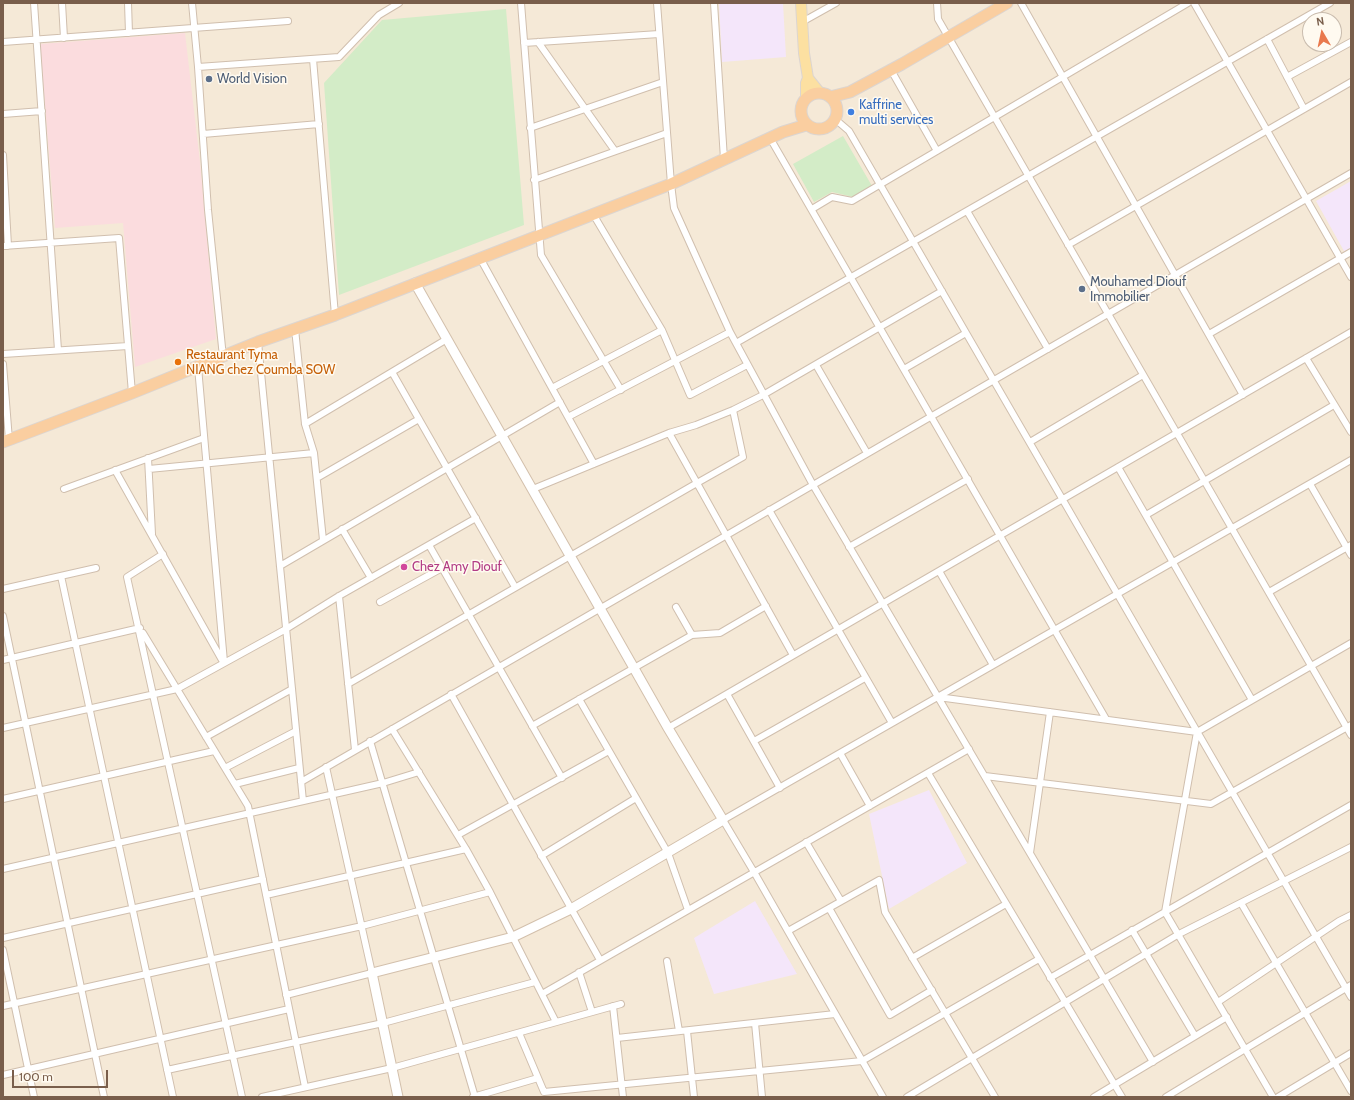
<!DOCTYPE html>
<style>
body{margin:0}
#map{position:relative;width:1354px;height:1100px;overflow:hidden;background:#fdf7e9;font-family:Cabin,sans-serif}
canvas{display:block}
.frame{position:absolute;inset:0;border:4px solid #795e4b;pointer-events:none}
.north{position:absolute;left:1302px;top:12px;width:40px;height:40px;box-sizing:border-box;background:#fffaf0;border:1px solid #c9bcae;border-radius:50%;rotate:351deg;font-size:11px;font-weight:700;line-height:16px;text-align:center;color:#795e4b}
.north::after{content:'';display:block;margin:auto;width:14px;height:18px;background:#e9794d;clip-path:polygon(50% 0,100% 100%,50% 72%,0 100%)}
.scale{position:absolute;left:12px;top:1070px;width:96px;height:18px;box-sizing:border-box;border:2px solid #795e4b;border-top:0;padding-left:5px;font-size:12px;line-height:14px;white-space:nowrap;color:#795e4b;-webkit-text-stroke:3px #fffaf0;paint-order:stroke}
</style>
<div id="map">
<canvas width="1354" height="1100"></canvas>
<div class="frame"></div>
<div class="north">N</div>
<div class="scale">100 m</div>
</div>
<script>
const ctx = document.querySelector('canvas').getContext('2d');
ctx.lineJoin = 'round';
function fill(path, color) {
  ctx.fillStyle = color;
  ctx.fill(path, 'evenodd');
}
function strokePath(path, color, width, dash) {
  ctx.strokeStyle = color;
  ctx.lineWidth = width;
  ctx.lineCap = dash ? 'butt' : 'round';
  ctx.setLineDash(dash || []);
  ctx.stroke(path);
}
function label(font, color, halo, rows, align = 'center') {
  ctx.font = font + ' Cabin,sans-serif';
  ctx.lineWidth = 3;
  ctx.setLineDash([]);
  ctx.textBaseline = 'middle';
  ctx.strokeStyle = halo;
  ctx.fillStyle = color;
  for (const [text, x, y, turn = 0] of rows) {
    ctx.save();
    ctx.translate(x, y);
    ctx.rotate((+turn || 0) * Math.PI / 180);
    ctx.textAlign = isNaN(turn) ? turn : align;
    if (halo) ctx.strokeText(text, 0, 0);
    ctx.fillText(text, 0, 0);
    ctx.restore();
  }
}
const residential = new Path2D(`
 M3,3H1351V1097H3ZM1310,20H1334V44H1310Z`);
const education = new Path2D(`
 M719,3H783L786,57L722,62Z
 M1351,181V248L1344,251L1316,201Z
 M929,790L967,863L889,909L869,814Z
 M755,901L797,974L714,994L694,938Z`);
const medical = new Path2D(`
 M185,33L200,162L216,339L135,367L123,223L55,228L40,44Z`);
const green = new Path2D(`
 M506,9L524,225L339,295L324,83L382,20Z
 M843,136L872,186L853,197L832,192L814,202L793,164Z`);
const minor = new Path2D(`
 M34,3L58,350
 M62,3L64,38
 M128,3L129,33
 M192,3L198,67L208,210L223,357
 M521,3L541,255L621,390
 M657,3L671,184L674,208L730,332L813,485L1153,1062
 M714,3L724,159
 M937,3L938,19L1351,735
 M1021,3L1243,395
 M1194,3L1351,277
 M802,22L836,3
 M1267,39L1304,109
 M3,42L288,21
 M538,42L615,151
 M524,43L659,34
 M313,59L335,315
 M198,67L339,57L379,15L399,3
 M891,70L937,151
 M1287,77L1351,42
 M3,114L42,111
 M835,119L849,131L1351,997
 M530,128L663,82
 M203,134L319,124
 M770,138L1106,719
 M3,155L8,246
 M534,180L667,133
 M812,209L832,197L852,201L1188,3
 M967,211L1048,349
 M593,214L662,330L690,395L747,365
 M1068,245L1351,82
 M3,246L119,238L132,393
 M480,258L594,464
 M295,329L305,424L314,453L323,540
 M1209,334L1351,252
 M258,342L303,801
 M736,343L1330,3
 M3,354L128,346
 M1306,358L1351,432
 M3,364L9,440
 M816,365L867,453
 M198,367L224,662
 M904,369L966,333
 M392,372L515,587
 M552,388L662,330
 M568,417L730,332
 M305,424L447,339
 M669,433L793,655
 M1030,442L1143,375
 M148,458L152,534
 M1118,467L1252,700
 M149,469L314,453
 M115,470L222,660
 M317,478L419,419
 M1310,484L1351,555
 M64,489L204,438
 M533,489L669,433L696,425L733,410L763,395L942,291
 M769,510L892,723
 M1146,515L1334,405
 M342,529L371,578
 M429,545L562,778
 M849,547L968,479
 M163,554L127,577L242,1097
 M280,566L560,402
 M939,571L993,665
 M61,576L173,1097
 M3,589L96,568
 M1269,592L1351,545
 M339,596L355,750
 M380,602L442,568
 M676,607L692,635
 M3,616L104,1097
 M143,633L248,806L305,1087
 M3,660L140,628
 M348,684L697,483L743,457L733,410
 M451,694L600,960
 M727,694L780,788
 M938,697L1197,732L1351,643
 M579,699L668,853L688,910
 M532,726L692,635L720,633L766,606
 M3,728L177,689L286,629L339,596L476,518
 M668,728L1351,332
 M392,729L466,849L490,892L556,1022
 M1197,732L1165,912L1273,1097
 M206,737L292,689
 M370,741L475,1097
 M754,741L865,678
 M840,753L870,806
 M225,768L296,731
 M928,773L1122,1097
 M985,776L1211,804L1351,725
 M301,782L1351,173
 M235,784L299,768
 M3,799L214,751
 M458,835L609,751
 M806,842L841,901
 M1030,853L1050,712
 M541,856L636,798
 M3,869L383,783L419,772
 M266,895L466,849
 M1241,903L1351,1091
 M829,908L890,1015L932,990
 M1132,930L1195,1036
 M788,931L879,880L885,912L995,1097
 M3,938L263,879
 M3,950L34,1097
 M912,958L1006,904
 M667,961L679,1031
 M579,972L592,1012
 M1050,978L1351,805
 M542,994L969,749
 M286,995L372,973L326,767
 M1218,1002L1339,921L1351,915
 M3,1006L362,926L490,892
 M613,1006L623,1097
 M755,1023L762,1097
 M687,1031L694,1097
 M519,1033L544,1092L862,1061L1039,959
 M617,1038L835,1014
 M167,1070L383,1023L535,982
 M3,1075L289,1009
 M262,1097L392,1068L621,1004
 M473,1097L538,1078
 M883,1097L754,872L723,820L1351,460
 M907,1097L1179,934L1351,847
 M1094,1097L1227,1017
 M1166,1097L1351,985
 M1278,1097L1351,1053`);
const secondary = new Path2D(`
 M398,1097L372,973L513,937L571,909L723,820L668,728L415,283`);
const primary = new Path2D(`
 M801,3L804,53L808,78L806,83V98
 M808,78L820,93`);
const trunk = new Path2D(`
 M801 111a18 18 0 1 1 36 0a18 18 0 1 1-36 0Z
 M830,97L850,92L902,64L1007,3
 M3,442L132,393L258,342L335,315L671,184L783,132L806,125`);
const markers = [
 [209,79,4,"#5c6f8a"],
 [851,112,4,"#3f7fe0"],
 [1082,289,4,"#5c6f8a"],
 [178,362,4,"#e8710a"],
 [404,567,4,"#d1479c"]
];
const serviceNames = [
 ["World Vision",217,79],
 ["Mouhamed Diouf",1090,282],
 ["Immobilier",1090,297]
];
const shopNames = [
 ["Kaffrine",859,105],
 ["multi services",859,120]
];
const foodNames = [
 ["Restaurant Tyma",186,355],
 ["NIANG chez Coumba SOW",186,370]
];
const hotelNames = [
 ["Chez Amy Diouf",412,567]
];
fill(residential, '#f5e9d7');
fill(education, '#f4e6fa');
fill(medical, '#fbdcde');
fill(green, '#d3ecc7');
strokePath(minor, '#d0bfae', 8);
strokePath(secondary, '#d3c0ac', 11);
strokePath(primary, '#dcd5d0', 12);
strokePath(trunk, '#dcd5d0', 13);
strokePath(minor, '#fff', 6);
strokePath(secondary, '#fff', 9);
strokePath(primary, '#fce0a1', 10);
strokePath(trunk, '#facea0', 11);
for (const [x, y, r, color] of markers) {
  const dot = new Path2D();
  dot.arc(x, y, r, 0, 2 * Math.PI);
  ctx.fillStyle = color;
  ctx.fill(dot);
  strokePath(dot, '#fffaf0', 1.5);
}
label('13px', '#4e5e75', '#fffaf0', serviceNames, 'left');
label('13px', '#366cbe', '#fffaf0', shopNames, 'left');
label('13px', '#c56008', '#fffaf0', foodNames, 'left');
label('13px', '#b23c85', '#fffaf0', hotelNames, 'left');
</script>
